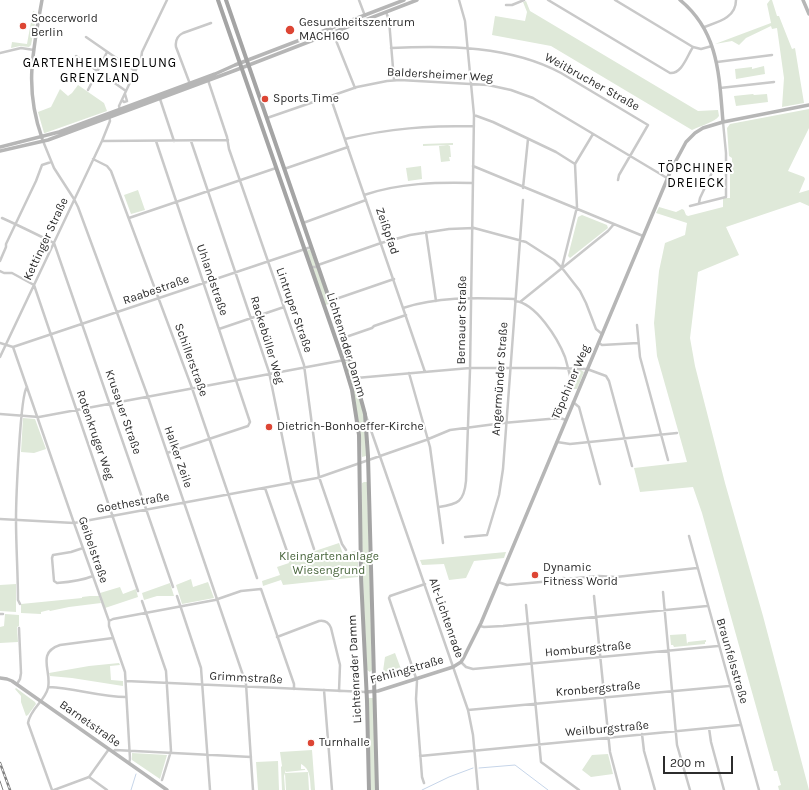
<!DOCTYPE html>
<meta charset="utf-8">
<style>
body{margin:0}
#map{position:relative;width:809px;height:790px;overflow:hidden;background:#fff;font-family:Karla,sans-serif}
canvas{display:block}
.scale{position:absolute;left:663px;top:756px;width:70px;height:18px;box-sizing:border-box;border:2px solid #2c2c2c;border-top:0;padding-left:5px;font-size:12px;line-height:14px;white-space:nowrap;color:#2c2c2c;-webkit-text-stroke:3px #fff;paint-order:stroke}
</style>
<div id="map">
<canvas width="809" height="790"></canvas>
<div class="scale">200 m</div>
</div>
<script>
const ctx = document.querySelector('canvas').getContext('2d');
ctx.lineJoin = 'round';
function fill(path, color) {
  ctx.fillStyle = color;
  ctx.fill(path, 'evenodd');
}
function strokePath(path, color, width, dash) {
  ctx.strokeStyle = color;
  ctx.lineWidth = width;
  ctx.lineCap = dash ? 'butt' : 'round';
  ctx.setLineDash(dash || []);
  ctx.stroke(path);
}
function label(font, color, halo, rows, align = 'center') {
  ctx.font = font + ' Karla,sans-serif';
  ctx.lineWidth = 4;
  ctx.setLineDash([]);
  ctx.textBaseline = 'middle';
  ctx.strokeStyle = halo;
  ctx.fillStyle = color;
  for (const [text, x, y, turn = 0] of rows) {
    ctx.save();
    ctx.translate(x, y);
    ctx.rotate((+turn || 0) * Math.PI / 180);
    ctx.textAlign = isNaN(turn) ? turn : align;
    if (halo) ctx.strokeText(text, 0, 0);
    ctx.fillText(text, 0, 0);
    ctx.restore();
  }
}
const green = new Path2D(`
 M770,0H772L777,16H779L792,49L795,48L804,103L782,107L784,78L777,28L772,29L771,26L746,38L739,45L732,41L715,44L771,23L767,4Z
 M526,1L530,11L698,111L718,110L719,116C715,122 700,126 692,130L551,46L492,35L495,16L525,21L527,12L523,2Z
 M33,11L37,13L31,45L29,47L20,46L11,48L12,42L27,44Z
 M764,66L765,74L736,79L735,69L752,67V69Z
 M78,85L104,103L107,111L45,133H44L38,112L51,107L60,89L68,96L72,93Z
 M753,94L754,95L767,94L768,102L736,106L734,96Z
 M809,109V128L788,171L804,177L805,179L799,193L809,190V206L800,202L726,227L739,255L698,272L690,338L695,366L725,483L763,616L809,790H779L778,786L781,785L777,771H774L702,513L693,487L640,492L634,468L687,462L657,356L654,323L659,271L665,243L685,235L687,223L656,213L659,207L676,212L682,209L684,210L686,215L688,216L723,207V198H730V164L732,162V158L729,156L727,128L730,124Z
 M453,143V145H448L450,146L451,157H449L450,161L441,162L439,146L447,145L423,146V144Z
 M421,166L422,179L408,181L406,168Z
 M138,190L145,210L131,214L124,195Z
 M582,215L607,225L608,228L570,258L568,256L578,217Z
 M310,249L330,304L325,305L306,251Z
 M349,361L362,408L365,425L366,456L362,457L361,441L345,362Z
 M571,370H581L584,372L577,389H574L570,371Z
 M23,418L35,419L46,449L34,453L21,452Z
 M364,482H367L372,670L370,672L367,670C364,608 361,545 362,483Z
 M339,543L343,554L358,550V577L283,585L281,580L263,586L262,581L280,575L277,567L289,563L288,560Z
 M506,552L504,558L474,561L466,578L449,580L444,564L422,565L420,560Z
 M191,579L193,587L208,582L214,598L182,604L176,585Z
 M170,583L174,596H157L144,600L142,593Z
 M16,584V612L0,611V585Z
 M120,587L123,594L136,589L138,597L105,608L100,593Z
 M90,596H99L101,603L69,607L50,611L49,610L41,612V614L21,613V604L82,598V597Z
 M5,614L19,615V626L17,627L18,642L0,643V627L4,626Z
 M686,634L687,644L688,642L706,640V642H705V644L674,647L673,645H671L670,635Z
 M395,653L401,669L384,675L383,671L385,657Z
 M119,663L120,665L110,666L111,680L123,681V686L72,678L50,676L49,673L89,666Z
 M16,688L35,702L36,704L28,715L26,716L21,702V696L15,689Z
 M368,698H373L376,790H371Z
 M312,750L315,790H311C310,780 311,769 301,764V769H305V770L286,772V770L284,776L285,790H282L281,767L282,766L280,752Z
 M132,753L167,755L160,779L132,760Z
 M608,754L613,774L591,777L582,770L592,755Z
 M278,761L279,790H258L256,762Z
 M308,772L309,790H286L285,773Z`);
const stream = new Path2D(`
 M479,768L515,765L548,790
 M131,790L136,774
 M422,790L449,777L473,768`);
const street = new Path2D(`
 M359,0L365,16
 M548,0L670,73C682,74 687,56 693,47
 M615,0L693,47L701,49L712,46
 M506,5H512L524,0
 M386,12L389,20L394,80
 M704,27C718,22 736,18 736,0
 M331,28L355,88
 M86,37L135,71
 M391,48C447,45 511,46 561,73L648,125L619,175L618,180
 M0,53L21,48L34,50
 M76,56L126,91
 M717,62L772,55
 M208,80L227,137L229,149L304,365L319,477L342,544L346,550
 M190,84L176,47C175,40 177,36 183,33L211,23
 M720,88L774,82
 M88,90L107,52
 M330,96L425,372
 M160,99L174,141
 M122,100L124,102L127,101L125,94
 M120,110L119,106L141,59L142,52L167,0
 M474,115L493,122L556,152L575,164
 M267,118L357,87L387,81L400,80L488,85L511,90L533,98L667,178
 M345,139C391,128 427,126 474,126
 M43,141L54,168L74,199L78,207L147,394L246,684L253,790
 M102,141L228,140
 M156,141L250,422L248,426L167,453
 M191,141L269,372L291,480L314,549
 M93,159L107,166L111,171L192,388L257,578
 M575,164L593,134
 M473,166L643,236
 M284,169L348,147
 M523,188L528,139
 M364,195C399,183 437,182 473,183
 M699,203L700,198L716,164L726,163
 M690,206L726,197V153L723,122
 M2,218C20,226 36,234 54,243
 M129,218L276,168
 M303,223L366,200
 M426,232L436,301
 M54,243L173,587
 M0,261L6,247V244L36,181L42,165L51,162
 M311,267H316L318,265L381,243L410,235L449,229L474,228L526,242L554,260L562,268L580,291L586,303L596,329L602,334
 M562,267L577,207L575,164
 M0,271L4,273H12L34,285L138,591
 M330,301L394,279
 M515,301C536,303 558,339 565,357C568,367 570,377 573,387
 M520,302L608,231L614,224
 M403,308C440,296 478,298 515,299
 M637,325L640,357L668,460
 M219,329L284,307
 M343,338L372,328L374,326L406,315
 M0,343L13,347L311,247
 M599,343L602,345L638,343
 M13,347L74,523L109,621V626L125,672L130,759L129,763
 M0,357L102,141L110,121L109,116
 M409,373L430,447L443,543
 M356,378L470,368H555L587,369L606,376L609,381L632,466
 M573,402L579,407L600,484
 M0,414L39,417L350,359
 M366,416L468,710L473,735L478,790
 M557,442L570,444L677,433
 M265,488L289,557
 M439,507C458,504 464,502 466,481L470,370L474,115L465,21L459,0
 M0,519L74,523L317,478L426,440L450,430L503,423L560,418L566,420
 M689,536L759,790
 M465,537L487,535L499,495L503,469L523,200
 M83,548L71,552L53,555L52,558L54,581L57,583C69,582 81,581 93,576
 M498,582L507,585L552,581L553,579L564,578L565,579L599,576L616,577L697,568
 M663,592L677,745L690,790
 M177,596L201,668L210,790
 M594,596L610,752L620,790
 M142,601L166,671L171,751L162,780
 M20,604L18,600C18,574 16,547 16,520C16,503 20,394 27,387
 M526,605L541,762L579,790
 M0,614H3
 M109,621L113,619L215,600L241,591L261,589L294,684V689
 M480,626L484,627L503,626L707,606
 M277,637L319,621C325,620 329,623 331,628L340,665L339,691
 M461,662L466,667L473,669L718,646
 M126,681L366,692
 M17,684L20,679L21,673L19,628
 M49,687C75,688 100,697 126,697
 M324,690L332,790
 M468,710L729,686
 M709,728L711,742L724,790
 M642,734L644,751L655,790
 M113,752L115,750L251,757
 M420,756L740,725
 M89,777L107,790
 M424,783L422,777L416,699L417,681L389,598L390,596L425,584
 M52,790L28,723C30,709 45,701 48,688C52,671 36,653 60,645L113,638
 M54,790L89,777L109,749`);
const secondary = new Path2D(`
 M42,0C33,51 24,88 42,138
 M680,0C719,32 719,75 723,122
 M803,0L809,14
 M0,147L59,132L215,74L235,65L404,0
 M0,151L48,140L236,70L417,0
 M0,678L7,679L12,681L167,790
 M366,692L378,691L453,667L461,662L464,657L481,623L671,170L686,142L695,133L703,128L723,122L809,105`);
const primary = new Path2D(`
 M218,0L343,360L352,390L359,435L361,577L367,701L369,790
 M226,0L350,359L365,414L368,456L377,790`);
const tram = new Path2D(`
 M0,781L3,790`);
const rail = new Path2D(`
 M0,763L10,790`);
const markers = [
 [23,26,4,"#dd4534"],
 [290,30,5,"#dd4534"],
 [265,99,4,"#dd4534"],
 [269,427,4,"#dd4534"],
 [535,575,4,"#dd4534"],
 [311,743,4,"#dd4534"]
];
const poiNames = [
 ["Soccerworld",31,19],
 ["Berlin",31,33],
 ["Gesundheitszentrum",299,23],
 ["MACH160",299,37],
 ["Sports Time",273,99],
 ["Dietrich-Bonhoeffer-Kirche",277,427],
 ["Dynamic",543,568],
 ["Fitness World",543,582],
 ["Turnhalle",319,743]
];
const streetNames = [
 ["Baldersheimer Weg",440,75,3],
 ["Weitbrucher Straße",592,82,29],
 ["Zeißpfad",387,231,71],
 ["Kettinger Straße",46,239,-65],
 ["Uhlandstraße",212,280,71],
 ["Raabestraße",156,290,-19],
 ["Lintruper Straße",294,310,71],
 ["Bernauer Straße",462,320,-89],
 ["Rackebüller Weg",267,340,73],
 ["Lichtenrader Damm",346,345,73],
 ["Schillerstraße",191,360,70],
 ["Angermünder Straße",500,379,-86],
 ["Töpchiner Weg",571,382,-67],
 ["Krusauer Straße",123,412,71],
 ["Rotenkruger Weg",95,435,71],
 ["Halker Zeile",178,457,71],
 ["Goethestraße",133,503,-10],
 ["Geibelstraße",93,550,71],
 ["Alt-Lichtenrade",446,618,71],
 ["Homburgstraße",588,649,-5],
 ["Braunfelsstraße",732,661,74],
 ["Lichtenrader Damm",355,669,-93],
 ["Fehlingstraße",407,670,-16],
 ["Grimmstraße",246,678,3],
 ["Kronbergstraße",598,689,-5],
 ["Barnetstraße",90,724,35],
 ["Weilburgstraße",607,729,-5]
];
const parkNames = [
 ["Kleingartenanlage",329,557],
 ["Wiesengrund",329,571]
];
const neighbourhoodNames = [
 ["GARTENHEIMSIEDLUNG",100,63],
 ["GRENZLAND",100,78],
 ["TÖPCHINER",696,168],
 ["DREIECK",696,183]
];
fill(green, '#dfe9d9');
strokePath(stream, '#c6d5e9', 1);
strokePath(street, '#c9c9c9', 2.5);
strokePath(secondary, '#b6b6b6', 3.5);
strokePath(primary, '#a4a4a4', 4);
strokePath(tram, '#818181', 1);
strokePath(rail, '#818181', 2.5);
strokePath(rail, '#fff', 1, [3]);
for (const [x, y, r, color] of markers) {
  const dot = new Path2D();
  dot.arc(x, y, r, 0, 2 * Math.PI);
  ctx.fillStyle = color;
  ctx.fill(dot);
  strokePath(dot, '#fff', 1.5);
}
label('12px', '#2c2c2c', '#fff', poiNames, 'left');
label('12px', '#2c2c2c', '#fff', streetNames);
label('12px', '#48653c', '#fff', parkNames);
ctx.letterSpacing = '1px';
label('13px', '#000', '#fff', neighbourhoodNames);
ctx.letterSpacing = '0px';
</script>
